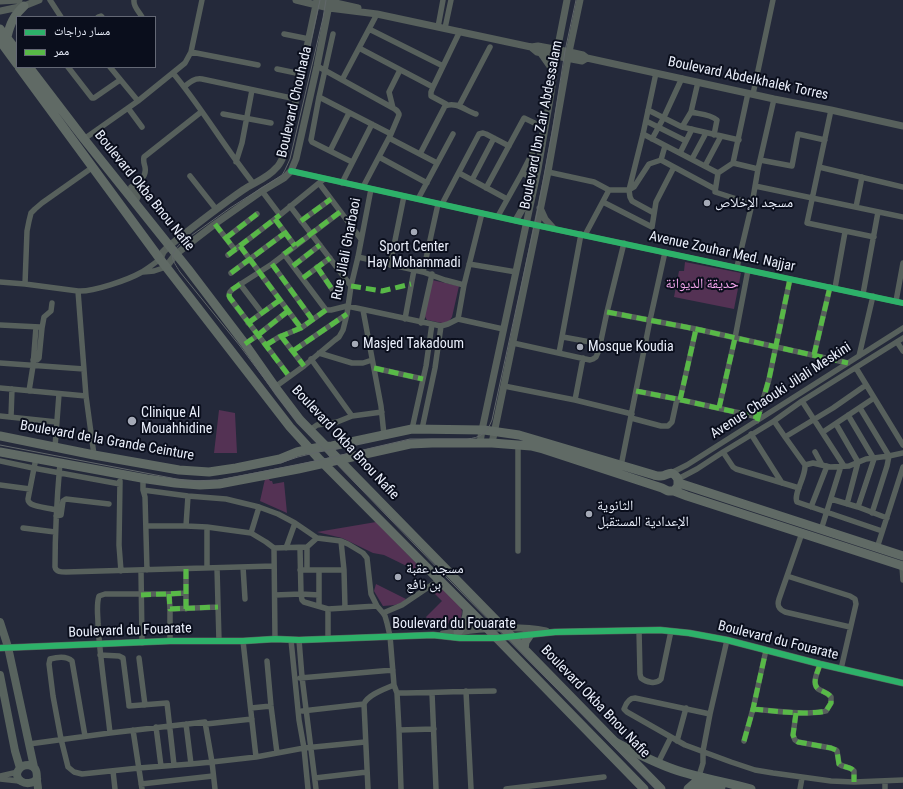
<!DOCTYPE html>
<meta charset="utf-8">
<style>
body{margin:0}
#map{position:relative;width:903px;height:789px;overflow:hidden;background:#24293a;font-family:"Roboto Condensed","Noto Naskh Arabic",sans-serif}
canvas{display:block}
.legend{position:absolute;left:16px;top:16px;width:140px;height:52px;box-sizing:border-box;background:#0a0e1c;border:1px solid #646875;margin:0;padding:5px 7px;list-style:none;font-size:12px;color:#eaeffb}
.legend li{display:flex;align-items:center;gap:8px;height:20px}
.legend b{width:20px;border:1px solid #646875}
</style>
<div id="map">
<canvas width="903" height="789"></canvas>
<ul class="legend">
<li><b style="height:5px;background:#2db169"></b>مسار دراجات</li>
<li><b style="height:5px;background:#58b947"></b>ممر</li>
</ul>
</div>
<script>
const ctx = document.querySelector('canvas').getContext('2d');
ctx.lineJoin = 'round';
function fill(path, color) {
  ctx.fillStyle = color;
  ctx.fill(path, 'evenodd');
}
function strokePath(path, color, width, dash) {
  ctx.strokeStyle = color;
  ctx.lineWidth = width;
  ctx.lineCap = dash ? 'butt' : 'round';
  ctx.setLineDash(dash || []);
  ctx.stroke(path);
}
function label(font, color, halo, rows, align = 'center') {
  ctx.font = font + ' "Roboto Condensed","Noto Naskh Arabic",sans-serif';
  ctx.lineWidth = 4;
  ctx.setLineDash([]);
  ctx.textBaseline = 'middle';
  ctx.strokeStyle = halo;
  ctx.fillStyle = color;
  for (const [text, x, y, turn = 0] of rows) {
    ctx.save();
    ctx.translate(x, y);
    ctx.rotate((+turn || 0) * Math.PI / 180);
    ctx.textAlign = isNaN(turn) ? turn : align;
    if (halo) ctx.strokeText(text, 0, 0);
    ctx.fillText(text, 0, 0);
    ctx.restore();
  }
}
const green = new Path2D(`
 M685,262L741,273L734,309L674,297L679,271H684Z
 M432,280L459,286L452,317L447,324L427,320L424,315Z
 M219,410L235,413L237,453H214Z
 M265,479H269L270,481H272L273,484L284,482L287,513L260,501Z
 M376,522L419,566V572L384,555L373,553L342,538L317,532Z
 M376,584L406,599C401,606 391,605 383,606L374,591Z
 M439,584L461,607L462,612L461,619L455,623L431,624L426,617L442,601L431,590Z`);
const minor = new Path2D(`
 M50,0L61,17
 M134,0C133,7 139,11 142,17
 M98,17L101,16L102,17
 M438,27L443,0
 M445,28L451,0
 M369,29L443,66
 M284,34L309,39
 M333,34L319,97L311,140L312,142L352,162
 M359,48L433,87
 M191,52L258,65
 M317,66L393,108C396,110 399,111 399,115L391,134L363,187
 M68,67L92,98H94L120,80
 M110,67L138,101
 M277,69L301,74
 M173,73C202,108 225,148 253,183
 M342,80L377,14
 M184,87C190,82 194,78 202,79L296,99
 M748,93L733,163L758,169
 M753,94L773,0
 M319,97L391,134
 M446,104L431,96V92L433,87L460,31
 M459,106L490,47
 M128,108L142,127
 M393,108L389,92L400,70
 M648,110L682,127L739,140
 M831,110L807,223L874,237
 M691,112C699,114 710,114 717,120L714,135
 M223,114L271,123
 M646,121L686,141
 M682,127L691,112L698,82
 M643,134L718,173L733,163
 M389,138L437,163
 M84,139L138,101L185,63L191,52L202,0
 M652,139L664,117L682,78
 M330,151L349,113
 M680,153L692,129
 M420,154L445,106C456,101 466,111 476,114
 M379,157L427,183
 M692,159L706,133
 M661,160L665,146
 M760,160L792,166L798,134L825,140
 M236,162L242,143L252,90
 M705,166L721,136
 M819,167L903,187
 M291,171L526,223L903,303
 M548,172L594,182L609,190H629L643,134L656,73
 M459,173L507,199
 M718,173L715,192L752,204
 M190,176L216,209
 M472,180L494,138
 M319,183L361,239
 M342,183L372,124
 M755,186L903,217
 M486,188L524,118L545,128L522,173
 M262,191L280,215
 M418,199L453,134
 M134,202L137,199L138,197L131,187C138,182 147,178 145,167C144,163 143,161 144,157L201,112
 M603,202L652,227L656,202L674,167
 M442,204L479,134L483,133L486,134L509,146
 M290,206L351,286
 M856,207L862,177
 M654,213L632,201L630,197L629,190L634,187L649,164L661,160L715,189
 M498,216L522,173L536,180
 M275,219L295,246
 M301,221L331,199
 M215,224L235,250
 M585,235L609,190
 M226,238L257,214
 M240,246L280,300L301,328
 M284,254L326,310H331L347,306L441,326L448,324L458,319L503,329
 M228,255L275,219L324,179
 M358,257L423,272L445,280L464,285
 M272,264L312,319
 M469,264L516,272
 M390,265L404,196
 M293,266L320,245
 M317,267L336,295
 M737,267L752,204L758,169L774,99
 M143,272L154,271L166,267
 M423,272L438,204
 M231,273L285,233
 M303,278L330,258
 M0,282L25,284L78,291
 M25,284L27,231L29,221L31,213L35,209L42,203L93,167
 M240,284L262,313
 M835,288L845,232
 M863,294L878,212
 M896,301L903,263
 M363,310L381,406L384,435
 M607,312L696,329L848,363
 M405,319L414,270
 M458,319L464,285L482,213
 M248,323L280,300
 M421,323L432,274
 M0,325L40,327
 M281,336L304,366
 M563,337L601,344
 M897,342L903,351
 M513,343L590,360L593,359L596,357L599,350L607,312L624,243
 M245,344L258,335L288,311
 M266,345L279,337L301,328L326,310
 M293,351L347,314
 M319,353L352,363H363L372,360
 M559,353L581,234
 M814,355L830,287
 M859,356L873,296
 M311,359L352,416L382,412
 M33,360H37L39,358L42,328L44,317L51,311L52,303
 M0,363L84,369
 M374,368L423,379
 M856,368L903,445
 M289,376C270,350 250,325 230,298C228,294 229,292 233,289L272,264L340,212
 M504,386L575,400L632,414
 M275,387L304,366L335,340L339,337L343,330L347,314L351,286L358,257L371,189
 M0,388L86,396
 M29,391L33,366L36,327
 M636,391L677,399L758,417
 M575,400L583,358
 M680,400L696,329
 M802,401L844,466
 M719,408L735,338L748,270
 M860,408L889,456L887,466L872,513
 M848,415L874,459L858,507
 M0,416L57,422
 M11,417L12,389
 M631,418L661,426H668L672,422L677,399
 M757,421L769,379L790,279
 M774,421L785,437L805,465C806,477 793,494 797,502L882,531
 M836,424L858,462L847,504
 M412,429L426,366L432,324
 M422,429L435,368L441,326
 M310,430L317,425L337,422L352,416
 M823,432L874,398
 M751,434L782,483
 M785,437L833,408L866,385
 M518,445V551
 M55,447L59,394
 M723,452L733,467L736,469L799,488
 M815,452L822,465
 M94,455L86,396L78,291C93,292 128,280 142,272C148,268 154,264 160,259
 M36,458L28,499C28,500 28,501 29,502C32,507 50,508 56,510
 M0,461L33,468L120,484
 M60,463C57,497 55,532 55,567C56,572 61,572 66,572L274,566
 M805,465L813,463L830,467L849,466L866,459L889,456L903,453
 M621,466L650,320L665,252
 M671,473L687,465L903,328
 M143,478V490L145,497L147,570
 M678,479L697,469L723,452L774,421L802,401L903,338
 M120,481L119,545L121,571
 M0,485L30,489
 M143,490L188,496L226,499L259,507L278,514L295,523L317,538L341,541L348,544L363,553L367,558L371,594L377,606L383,613L385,616L387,623L390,636L394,685L397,693L399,730L401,789
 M188,496L186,526L207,527L251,533L266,542L274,548L275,639
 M831,499L858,507L887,518
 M811,507L827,466
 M56,516L61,515L63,501L66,499L109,504
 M146,526H186
 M207,527V568
 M23,528L55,532
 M821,530L841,466
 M251,533L259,507
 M802,533L779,599C777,605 778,609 785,612L850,627
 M341,541L344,570L345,608
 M274,548L307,547L317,538
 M286,548L295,523
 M300,548L301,594L302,600L304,602L328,609L377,606
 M877,548L903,467
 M902,566L903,580
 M243,567L245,599
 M217,568L219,641
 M186,569V609
 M141,570L142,643
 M300,570H344
 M307,570V547
 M787,576L850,596L855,599L856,604L841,669
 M169,594L170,609V641
 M275,595L301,594L319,595
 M319,606V570
 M170,609L218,607
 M328,609V639
 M383,613L402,605L439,580
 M639,630L640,674L641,678C646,682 656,685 661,679L671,631
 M291,640L299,720L304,748L308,789
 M299,640L302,677L316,789
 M243,641L256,757
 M100,655L119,656L123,658L129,705V706L167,703L174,765
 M139,658L145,705
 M267,661L271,706L277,753
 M300,678L393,670
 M466,691L471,789
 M397,693C429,693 462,691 494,691
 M432,693L436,789
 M251,708L271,706
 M753,709C772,711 789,713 808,713C814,712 820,713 826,711L831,703V697C828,693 824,692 820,690C810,685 818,672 820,664
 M302,711L364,704
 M796,713L793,735L795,740L798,742L831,748L836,750L837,751L839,764C844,768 850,766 854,771V782
 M710,714L635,698C629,698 626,703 624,709L627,712L685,745L731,762L755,770L773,773L831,781L854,782L903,780
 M206,724L252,719
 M156,727L161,766
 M133,730L142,789
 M399,730L434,729
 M110,733C106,696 100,660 98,624C98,615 96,605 99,596L105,594H169L186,593
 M85,736L72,661C67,656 57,657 50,659L49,664L53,696L61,739L68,767L74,772L82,774L139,768L191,764L186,724
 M677,741L686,708
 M744,741L753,709L766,650
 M29,744L110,733L205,722L212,762L215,789
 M658,763L671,737
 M191,764L212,762L256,757L304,748L365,742
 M113,771L115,789
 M0,776L18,772
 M699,776L703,763V751L710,714L727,640
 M315,778L367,772
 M0,779L19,781
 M885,781V789
 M141,784L213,776
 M368,789L364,704C367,695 385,689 394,685
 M506,789L604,777
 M800,789L802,778`);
const tertiary = new Path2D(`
 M296,0L329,8L377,14L531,47L538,46L565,51L583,55L587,58L774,99L831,110L903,126
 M323,0L358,8
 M0,1L19,0
 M0,11L24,6L39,0
 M531,47L537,52L556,56L582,61L587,58
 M540,52L554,72
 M540,208L545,219L553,228
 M516,220L523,208L531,198
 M160,259L163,252L169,246C193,227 217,208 243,190C253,183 268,178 276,168C280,165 282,159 284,155L317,0
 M166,267L176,254L215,224L262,191L284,178L291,171L296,159L317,66L330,0
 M480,443L482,430L538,169L551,93L556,56L567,0
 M492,443L548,172L569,52L580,0
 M443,634C474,629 516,625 546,631
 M0,648L170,641H243L275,639L299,640L433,635L460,638H497L555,632L660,630L689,633L727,640L820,664L903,683`);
const secondary = new Path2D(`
 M0,622L8,647L34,767
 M0,675L15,751L20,768
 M37,779C28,789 10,779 20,768C22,766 25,765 28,765C37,766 37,773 37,780C37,783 38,786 38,789`);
const primary = new Path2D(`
 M0,29L17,51
 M7,37C10,24 14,15 24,6
 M0,41L17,64
 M19,67L160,259L290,427L320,460L489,630L644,789
 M29,67L84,139L188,269L245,344L278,391L300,420L661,789
 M0,436L94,455L179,470L209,472L236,468L280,459L297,452L310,449L321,447L332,446L412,429L484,430L519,435L536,440L654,475C656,476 658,476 661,476C668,476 671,468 678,479V486L674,491
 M0,452L147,479L175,483L200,485L219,484L298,469L410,444L432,443H492L531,446L543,449L662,488L668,491H674L687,496L903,566
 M679,483L903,556
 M458,632C464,624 468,618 467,608
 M524,649L525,642L529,636`);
const trunk = new Path2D(`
 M615,742C634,752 653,762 673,769C699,778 725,782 751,789
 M688,789L696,782L707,779
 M697,789C705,785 713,786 721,787`);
const tram = new Path2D(`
 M326,0L323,18L290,159L285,170L282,175L230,208L181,243C168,256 172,259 180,272L240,346L290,413L321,447L326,451L330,457L448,579L656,789
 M302,82L320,0
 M0,445L187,481L220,480L320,460L410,439H467C480,438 487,433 492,420L538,208L553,127L565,51L576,0
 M280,463L298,457L314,453L367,442`);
const quiet = new Path2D(`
 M275,219L295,246
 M301,221L331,199
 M215,224L235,250
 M226,238L257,214
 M240,246L280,300L301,328
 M284,254L340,212
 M228,255L280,215
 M272,264L312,319
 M293,266L320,245
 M317,267L336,295
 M231,273L285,233
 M303,278L330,258
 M240,284L230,291L229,296L230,298L289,376
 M351,286L382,291L411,284
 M607,312L696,329L848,363
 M248,323L280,300
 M281,336L304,366
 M245,344L258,335L288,311
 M266,345L279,337L301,328L326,310
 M293,351L347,314
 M814,355L830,287
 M374,368L423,379
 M636,391L677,399L758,417
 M680,400L696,329
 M719,408L735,338
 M757,421L769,379L790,279
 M186,569V609
 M169,594L170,609L218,607
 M141,595L186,593
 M753,709C772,711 789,713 808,713C814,712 820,713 826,711L831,703V697C828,693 824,692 820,690C810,685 818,672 820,664
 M796,713L793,735L795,740L798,742L831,748L836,750L837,751L839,764C844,768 850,766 854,771V782
 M744,741L753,709L766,650`);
const cycleway = new Path2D(`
 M291,171L526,223L903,303
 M0,648L170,641H243L275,639L299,640L433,635L460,638H497L555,632L660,630L689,633L727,640L820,664L903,683`);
const markers = [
 [707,203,4,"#a5aab7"],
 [414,232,4,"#a5aab7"],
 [355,344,4,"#a5aab7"],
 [580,347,4,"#a5aab7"],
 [132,421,5,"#a5aab7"],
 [589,514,4,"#a5aab7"],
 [398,577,4,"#a5aab7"]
];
const streetNames = [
 ["Boulevard Abdelkhalek Torres",748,79,12],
 ["Boulevard Chouhada",295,102,-77],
 ["Boulevard Ibn Zair Abdessalam",542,125,-79],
 ["Boulevard Okba Bnou Nafie",144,191,51],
 ["Rue Jilali Gharbaoi",347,249,-79],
 ["Avenue Zouhar Med. Najjar",722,252,12],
 ["Avenue Chaouki Jilali Meskini",781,391,-33],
 ["Boulevard de la Grande Ceinture",107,441,10],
 ["Boulevard Okba Bnou Nafie",345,443,47],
 ["Boulevard du Fouarate",454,624],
 ["Boulevard du Fouarate",130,631,-2],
 ["Boulevard du Fouarate",778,641,14],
 ["Boulevard Okba Bnou Nafie",595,702,46]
];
const poiNames = [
 ["مسجد الإخلاص",715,203],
 ["Sport Center",414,247,"center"],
 ["Hay Mohammadi",414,263,"center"],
 ["Masjed Takadoum",363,344],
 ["Mosque Koudia",588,347],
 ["Clinique Al",141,413],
 ["Mouahhidine",141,429],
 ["الثانوية",597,506],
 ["الإعدادية المستقبل",597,522],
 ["مسجد عقبة",406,569],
 ["بن نافع",406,585]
];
const parkNames = [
 ["حديقة الديوانة",702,284]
];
fill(green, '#543254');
strokePath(minor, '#57605c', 5.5);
strokePath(tertiary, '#57605c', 7);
strokePath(secondary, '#58635e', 8);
strokePath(primary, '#606a65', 9);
strokePath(trunk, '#5e6964', 9);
strokePath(tram, '#61676a', 1);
strokePath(quiet, '#58b947', 5, [10, 5]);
strokePath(cycleway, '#2db169', 6);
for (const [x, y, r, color] of markers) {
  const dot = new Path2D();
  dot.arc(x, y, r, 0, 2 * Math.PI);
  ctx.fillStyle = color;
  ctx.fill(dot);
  strokePath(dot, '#0a0e1c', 1.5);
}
label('14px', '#eaeffb', '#0a0e1c', streetNames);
label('14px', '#eaeffb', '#0a0e1c', poiNames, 'left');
label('14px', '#f6a7ee', '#0a0e1c', parkNames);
</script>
